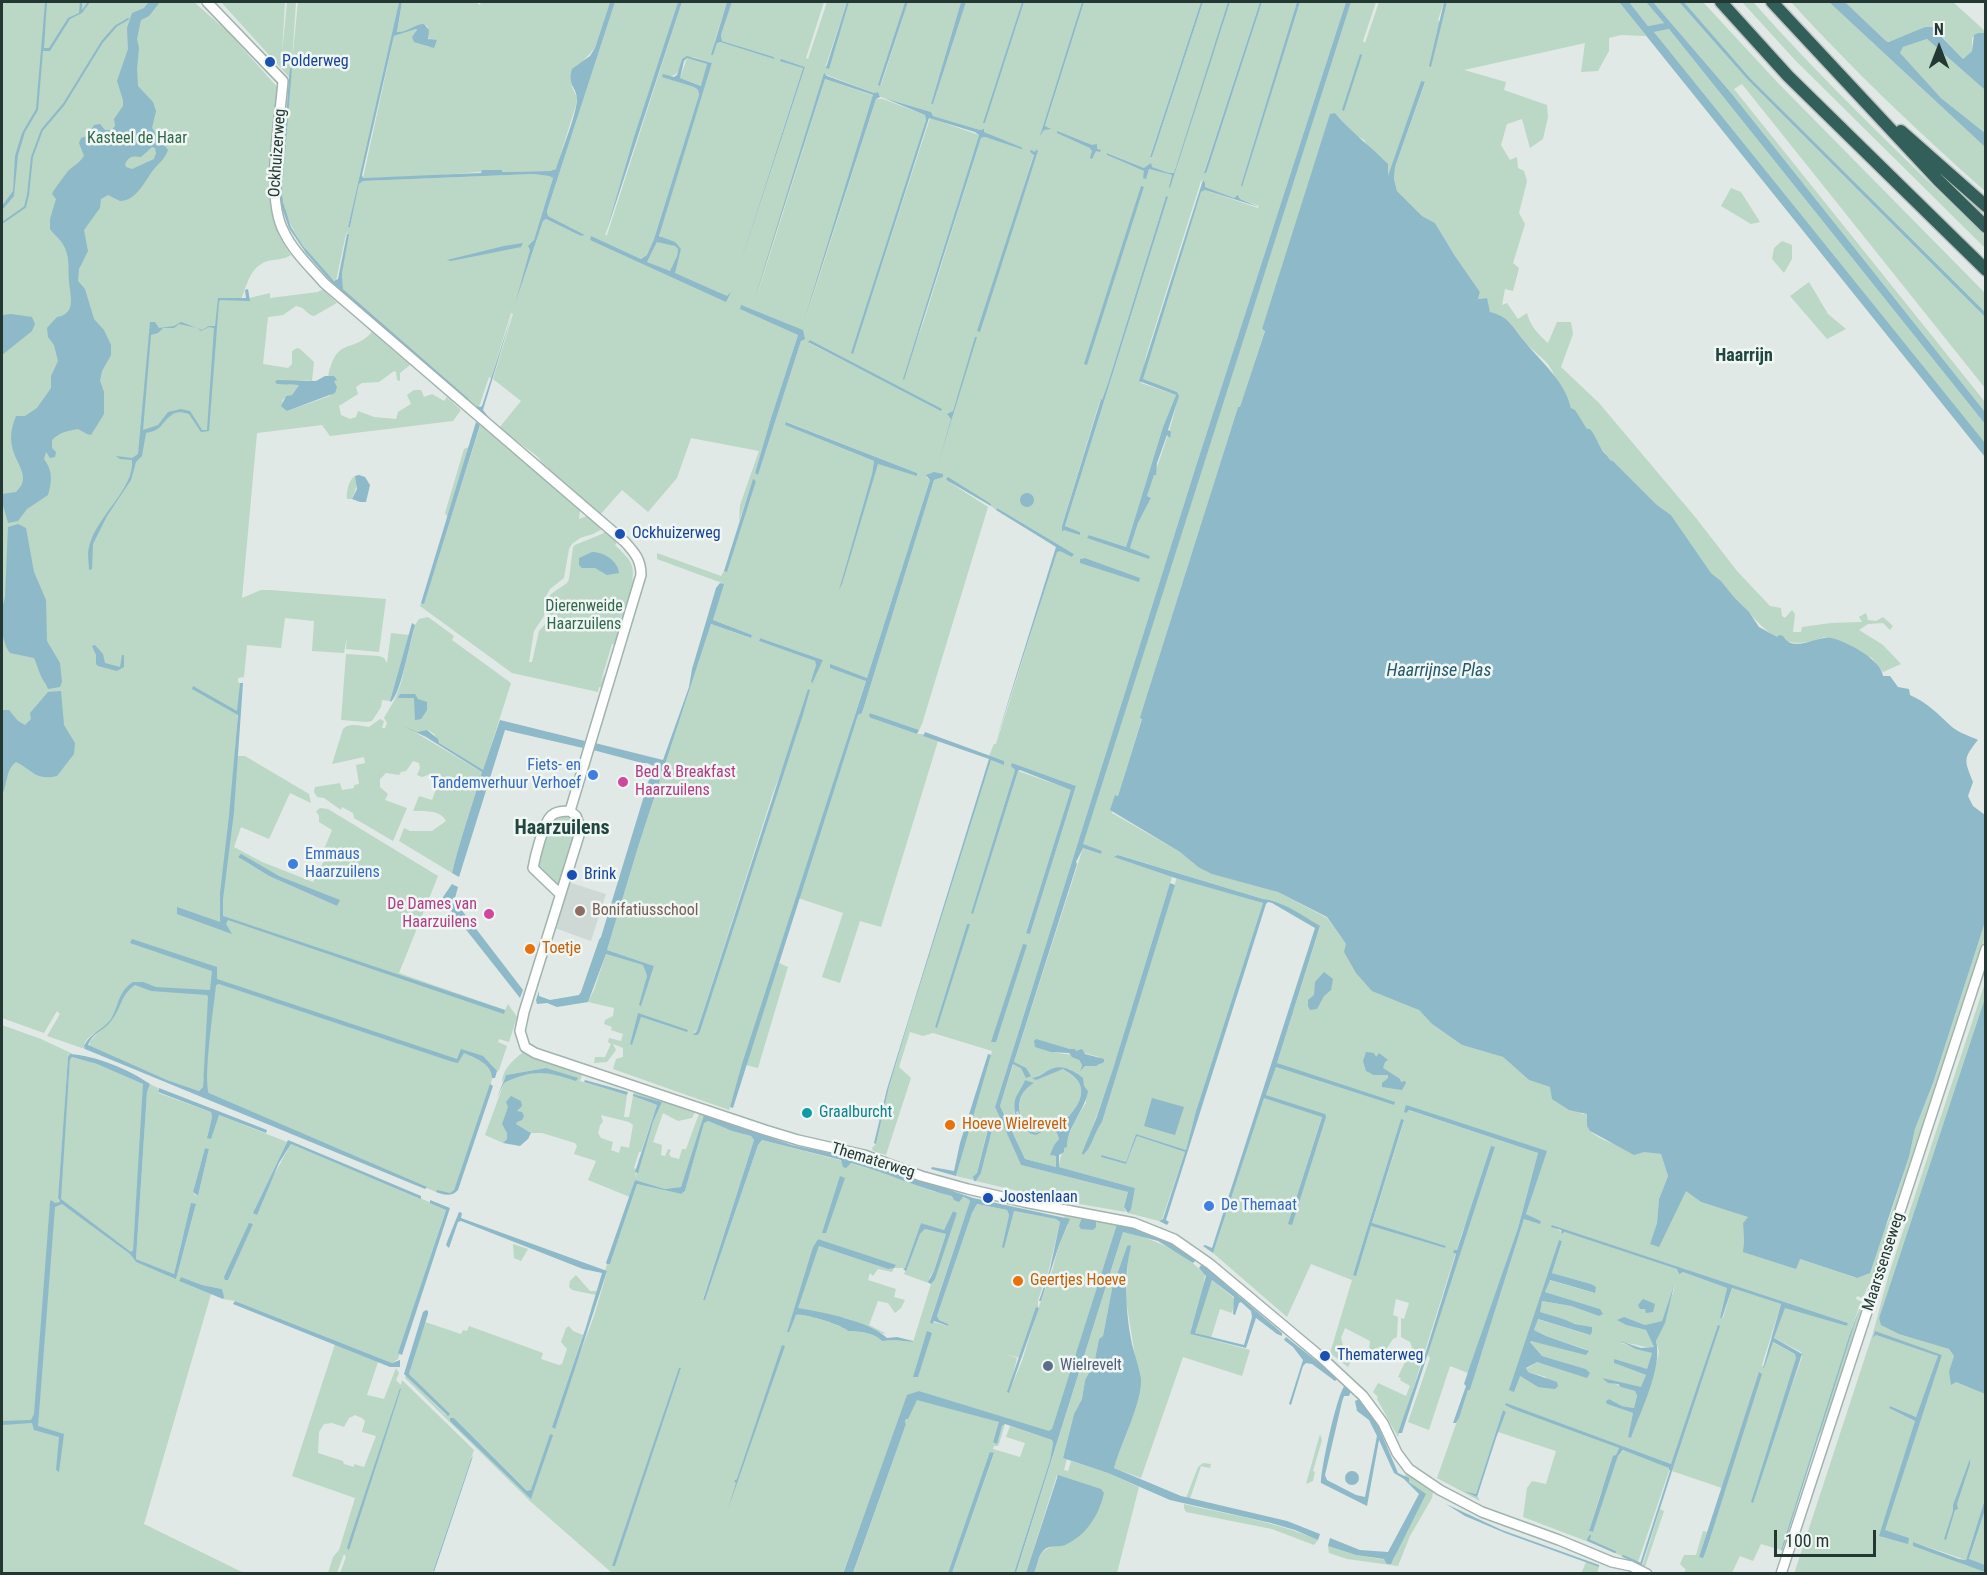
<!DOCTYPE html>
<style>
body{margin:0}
#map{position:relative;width:1987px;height:1575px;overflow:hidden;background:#e0e9e5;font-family:"Roboto Condensed",sans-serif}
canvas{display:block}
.frame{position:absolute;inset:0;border:3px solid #233733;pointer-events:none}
.north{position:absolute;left:1909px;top:18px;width:60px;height:60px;-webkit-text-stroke:4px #eff6f3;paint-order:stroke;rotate:0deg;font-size:16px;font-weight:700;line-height:24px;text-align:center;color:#233733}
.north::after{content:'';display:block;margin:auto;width:21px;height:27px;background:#233733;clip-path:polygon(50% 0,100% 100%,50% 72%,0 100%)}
.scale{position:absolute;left:1774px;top:1530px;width:102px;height:27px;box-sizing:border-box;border:3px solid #233733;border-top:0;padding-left:8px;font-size:18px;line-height:21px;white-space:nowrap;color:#233733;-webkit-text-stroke:4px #eff6f3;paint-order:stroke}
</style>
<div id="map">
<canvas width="1987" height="1575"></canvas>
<div class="frame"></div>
<div class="north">N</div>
<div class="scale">100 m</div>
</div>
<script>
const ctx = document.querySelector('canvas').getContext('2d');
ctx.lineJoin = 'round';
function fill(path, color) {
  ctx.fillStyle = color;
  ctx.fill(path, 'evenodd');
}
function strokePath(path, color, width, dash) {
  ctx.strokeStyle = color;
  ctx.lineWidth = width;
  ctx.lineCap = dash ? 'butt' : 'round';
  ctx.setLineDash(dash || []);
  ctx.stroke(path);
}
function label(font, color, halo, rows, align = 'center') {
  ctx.font = font + ' "Roboto Condensed",sans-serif';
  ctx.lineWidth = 5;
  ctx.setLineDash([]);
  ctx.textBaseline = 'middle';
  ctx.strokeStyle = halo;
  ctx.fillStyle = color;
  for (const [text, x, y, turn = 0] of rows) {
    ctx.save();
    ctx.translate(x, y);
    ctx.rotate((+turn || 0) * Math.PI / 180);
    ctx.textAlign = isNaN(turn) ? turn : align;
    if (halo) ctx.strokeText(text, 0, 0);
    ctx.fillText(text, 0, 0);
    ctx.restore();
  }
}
const built = new Path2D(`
 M568,882L606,894L591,941L555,928Z`);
const green = new Path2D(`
 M2,2H194L228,32L278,88L269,196C271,218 278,238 291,255C284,260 276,259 268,261C250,266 247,285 241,300L270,293V298L318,292L323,289L337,303L314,316C307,315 305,307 296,306L283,315L268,317L263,364L288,368L292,364V351L297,348L300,349L314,362L312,381C301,378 292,384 281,379L289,385H299L292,395L286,396L282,401L287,411L330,396L334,381L336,380L328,377C337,335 351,355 372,332L410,365L400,373V381L397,380L396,372L394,371L379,382L362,383L356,387L358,394L339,406L341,415L350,419L356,417L358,411L374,417L396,419L398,412L411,404L407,395L414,390H421L424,397L432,394L444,401L447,397L461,410L453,421L330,436L322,425L257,433L242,598L261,590H270L386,599L379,652L346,649L347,637L344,653L312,651L314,621L285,618L281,648L247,645L244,677L238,678V682L240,683L230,824L234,812L237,756H245L309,794L311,803L290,793L269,839L241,827L234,847L262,862L313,882L324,861L320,859L332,830L319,822V816L316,811L320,808L328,809L438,876L399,973L505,1010L508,1004L517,1017L509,1042L499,1039L498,1042L507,1046L499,1070L497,1072L489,1064L493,1075L491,1083L454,1190L450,1193L436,1192L209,1093L207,1088V1079L203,1078V1087L199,1091L167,1080L89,1047L90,1041L100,1031C92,1034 82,1040 85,1049L47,1036L60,1014L57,1011L44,1033L2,1018ZM239,858L279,876L339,900L337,906L269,876Z
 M221,2H285L282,54L287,2H296L292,62L298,2H399L348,227H350L359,184L363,181L533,174L549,176L553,178L515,304L543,221L546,219L581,236L585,235L548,216L547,211L615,2H678L605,235H607L682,2H727L715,40L713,55L717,42H720L774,59V57L722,41L721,35L732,2H824L806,58L808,59L827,2H847L826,65L828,69L849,2H905L879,84L881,85L908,2H961L931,104H933L966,2H1022L984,123H985L1024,2H1082L1041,137L1044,129L1050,128L1045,127L1084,2H1201L1150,156L1152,157L1203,2H1228L1213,55L1230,2H1260L1204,172L1208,168L1262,2H1297L1241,185L1242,186L1300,2H1346L1196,466L995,1107L1021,1165L1128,1192L1124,1207L1126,1212L1056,1200L976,1181L981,1173L992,1130L990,1129L987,1131L977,1173L973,1180L956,1176L992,1051L933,1033L923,1036L910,1032L899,1067L911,1078L886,1155L873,1151L872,1148L876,1144L889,1087L908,1023L991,760L1003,764L1004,761L989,756L994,744H996L1057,551L1060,550L1072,557L1074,554L997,508L996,510L991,506V504L946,480L988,507L922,724L919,730L870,713L871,718L917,734H923V736L938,741L881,927L860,921L840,983L822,977L843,913L798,898L858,715L862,713L934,480L943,477H926L930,480L867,678L831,665L830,668L866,680L729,1110L613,1069L616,1059L623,1057V1048L613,1044L616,1050L607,1062L594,1063L595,1057H605L611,1044L608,1042L609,1038L621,1041L623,1034L611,1030L612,1027L604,1024L605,1020L613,1016L614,1008L588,1002L594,990L606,954L643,965L647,976L641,1005L654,966L607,950L639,844L711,624L750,638L752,635L713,620L723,585L722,583L657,559V553L721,576L724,571H727L756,480H753L739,521L740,505L759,451L691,438L677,478L648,512L622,490L599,516L551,474L537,456L499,428L521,401L493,379L513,314L511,313L491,378L489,377L478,410L467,402L469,399L343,289L342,272L348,233L346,234L336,281C318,273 293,233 286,213C283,206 283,198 282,190L290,69L289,77ZM693,57L712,63L659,234C662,241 673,240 681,249L674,273L727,296L590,240L592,237L641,259L647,255L654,239L699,95L698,90L694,87L662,76C679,77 677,74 682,59ZM781,59L805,67L734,283L803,68ZM824,74L874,93L878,92L880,97L884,98L931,112L933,116L980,130L982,129L984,132L1021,149L985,137L981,138L925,317L903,379L979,135L930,118L853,353L926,120L925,115L883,99H876L805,321L874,98V96L825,79L755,302ZM1199,96L1170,188L1172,175L1149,169L1146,178H1144V171L1107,155L1108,153L1144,168L1151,167L1169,173H1174ZM1036,149L1038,151L979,332L978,331L1034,154L1030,152H1035ZM1203,180L1204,187L1234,198L1239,196L1240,199L1259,206L1258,208L1205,190L1201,192L1141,380L1177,392C1181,402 1156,471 1150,486L1147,496L1151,498L1138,523L1130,548L1150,556L1149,558L1088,538L1089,535L1126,547L1163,427L1176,395L1141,383L1146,356L1201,181ZM1141,187H1144L1087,364H1085ZM1168,197L1065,526L1080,532V534L1064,530L1062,532V526L1100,400H1102L1108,383L1165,199ZM742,306L799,330L801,341L758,475L755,473L771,418L798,335L741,309ZM976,338L938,464L951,419L950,413L953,411ZM810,340L941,409V410L809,343ZM787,422L917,473V475L878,463L840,587L872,474L874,461L785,425ZM1085,558L1139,578L1113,574L1114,572L1080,563V559ZM760,638L823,660L812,684L811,681L816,665L815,661L759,641ZM802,718L698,1035L694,1032L697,1031L773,793ZM1012,763L1076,786L1030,934L1026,932L1072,790L1018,771L973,913H971L1015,770ZM967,924H969L937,1027H935ZM638,1014L687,1032L641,1017L631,1045L630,1044Z
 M402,2H475L480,5L481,2H610L595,48L584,60L572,87L577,98L576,105L556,169L550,171L501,172L502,170L431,176L363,178L394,36L416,29L422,43L428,47L431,40L427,37L428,27L424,24C414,24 407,33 397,33Z
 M1351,2H1376L1363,41L1365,43L1379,2H1444L1438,20L1441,23L1447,2H1619L1646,36L1621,35L1609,38V51L1598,71L1581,72L1585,43L1464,70L1506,82L1504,90L1547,105L1548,117L1543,139L1530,148L1522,119L1507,124L1501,145L1510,160L1517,157L1518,168L1524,171L1527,181L1519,213L1525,224L1513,263L1519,268L1513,291L1505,289L1502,305L1507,303L1518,319L1527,313C1531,327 1537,333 1548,343L1557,322H1571L1573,334L1561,367L1599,403L1696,518L1737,571L1770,606L1781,608L1782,616L1785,618L1792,610L1795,614L1793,632H1801L1802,627L1831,623L1862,622L1859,617L1866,613L1868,620L1876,621L1883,617L1893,626L1890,630L1883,623L1868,624L1859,630L1883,645L1901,664L1883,672L1872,658L1824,637C1777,656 1763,625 1734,597L1721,581L1711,573L1671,515L1657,505L1613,461L1610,460C1607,454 1604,453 1601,448C1597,441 1595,436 1590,429L1587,430C1584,421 1574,415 1571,407C1565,394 1558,382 1551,369C1546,359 1532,351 1525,342C1515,329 1508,316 1490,312L1486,298L1478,299L1480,292L1455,256L1435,223L1422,216L1397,191L1394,179L1395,167L1425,83L1421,81L1388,178L1364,140L1355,135L1335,113L1262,330H1265L1240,408L1238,407L1146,698L1141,718H1142L1118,796L1116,795L1112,813L1180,852L1198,867L1278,892L1327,918L1346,944L1407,1003L1419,1010L1432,1024L1462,1045L1503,1057L1529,1080L1550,1087L1582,1114H1587C1587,1121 1587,1128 1591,1132C1606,1145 1642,1152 1661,1154L1668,1176L1659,1199L1657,1223L1650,1244L1686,1190L1701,1202L1749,1217L1743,1223L1744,1244L1800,1259L1856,1278L1888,1222L1909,1157L1915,1129L1933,1083L1985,922V937L1872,1281L1867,1288L1863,1298L1857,1296L1856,1299L1862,1302L1864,1308L1827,1422L1818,1437L1781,1550L1761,1544L1753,1561L1740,1556L1732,1573H1683L1686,1570L1680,1564L1684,1555H1696L1703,1531L1707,1532L1699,1557L1707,1549L1735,1446L1722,1488L1672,1471L1720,1326L1671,1464L1508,1404L1505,1405L1619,1448L1600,1495L1589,1531L1593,1532L1618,1456L1624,1450L1670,1468L1638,1562L1643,1564L1660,1509L1664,1511L1645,1567L1635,1564L1636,1562L1594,1544L1523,1517L1527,1488L1532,1481L1546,1484L1556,1451L1498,1432L1506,1412L1503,1410L1476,1494L1463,1491L1478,1497L1480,1501L1437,1478L1468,1390H1470L1524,1219L1540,1223L1541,1221L1526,1214L1546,1151L1406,1106L1408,1110L1538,1153L1518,1228L1468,1373L1450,1366L1429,1430L1408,1422L1430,1358L1427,1354L1430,1346L1495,1147L1462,1233L1398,1437L1377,1399L1378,1397L1373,1392L1378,1383L1406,1396L1410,1386L1400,1380L1401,1378L1398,1377L1412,1347L1410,1342L1401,1337V1318L1404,1319L1409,1303L1396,1299L1393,1315L1398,1317L1397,1337L1393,1339L1385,1351L1378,1347L1374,1353L1369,1350L1370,1341L1345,1328L1341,1338L1343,1345L1341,1347L1354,1356L1348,1367L1330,1353L1352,1280L1311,1264L1287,1317L1213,1253L1264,1097L1322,1116L1288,1224L1324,1114L1266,1095L1276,1067L1394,1105L1277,1063L1320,927C1303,916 1283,901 1263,899L1119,855L1115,857L1172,877C1152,940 1133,1004 1114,1067C1104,1097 1092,1124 1085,1155L1095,1131L1102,1122L1177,877L1263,903L1196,1111L1186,1150L1136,1134L1126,1162L1103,1155L1102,1157L1126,1164L1137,1136L1185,1152L1162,1219L1159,1221L1128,1213L1131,1210L1135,1188L1059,1167C1060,1151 1076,1117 1086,1103L1082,1078L1070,1069H1051L1034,1078L1063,1069C1067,1073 1075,1076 1078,1081C1089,1098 1069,1116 1059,1127H1052L1037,1134C1029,1132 1027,1125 1020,1122L1016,1111H1018L1022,1119C1017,1104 1020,1091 1033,1083L1025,1080C1023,1088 1017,1094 1015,1102C1010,1118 1023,1130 1036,1135L1050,1128L1057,1133L1059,1139L1054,1145L1051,1155L1056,1156V1167L1025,1159L1000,1106L1083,848L1101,854L1102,851L1082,845ZM1037,1040L1099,1057L1100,1065L1085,1066L1080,1070L1082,1065C1074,1050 1063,1056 1050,1051C1045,1049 1041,1048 1035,1047ZM1401,1120L1404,1121L1372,1224L1446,1246L1445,1248L1371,1226L1356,1275H1353ZM1552,1225L1848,1323L1847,1326L1785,1307L1774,1338L1801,1352L1802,1357L1751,1502L1797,1358L1795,1354L1772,1342L1764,1368L1762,1365L1781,1304L1732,1288L1723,1318H1720L1727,1288L1683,1272L1678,1273V1269L1565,1231L1564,1234ZM1559,1240L1562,1241L1552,1273L1591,1284L1594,1293L1549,1280L1545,1292L1600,1309L1599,1316L1571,1306L1542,1301L1539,1312C1556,1318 1574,1324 1591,1327L1589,1335L1537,1319L1534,1330L1546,1336L1588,1350L1531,1341L1530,1342L1542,1356L1586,1369L1590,1373L1537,1362L1526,1369L1528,1372L1546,1377L1538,1387L1520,1376L1510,1390ZM1675,1282L1674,1290L1656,1341L1659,1352L1654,1372L1631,1438L1628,1437L1633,1413L1607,1404L1609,1399L1622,1406L1634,1408L1637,1396L1635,1391C1623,1388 1615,1383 1603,1379L1642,1388L1646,1375L1614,1363L1647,1369L1652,1353L1621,1343C1632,1342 1642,1348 1654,1347L1646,1330L1626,1325L1618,1320L1629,1319L1645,1325L1662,1321ZM1861,1304L1826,1412L1859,1306Z
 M1629,2H1646L1664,23L1648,26Z
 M1653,2H1679L1748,80L1985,317V388L1742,84L1734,89L1985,402V412L1732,94Z
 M1684,2H1703L1777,82L1985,293V312L1750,78Z
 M1742,2H1753C1826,84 1906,160 1985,236V248L1795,60Z
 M1791,2H1829L1985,147V191C1917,131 1852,69 1791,2Z
 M1845,2H1953L1985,31V33H1978L1972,38V51L1963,59L1936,30L1925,27L1892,42L1886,41Z
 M1669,29L1985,424V444L1654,32Z
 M1927,39L1985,90V133L1941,98L1902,57L1900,53L1903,47Z
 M687,58L707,64L702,86L680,78Z
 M1731,188L1741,192L1760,222L1751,224L1721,206Z
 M661,241L675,246L678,249L677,256L670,272L647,262L657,242Z
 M1782,241L1792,245V259L1784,273L1772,259L1774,248Z
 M1809,282L1828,314L1846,329L1827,339L1790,296Z
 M481,423L580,509L579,519L587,516L604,528L593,534L580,538L572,544L569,549L564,578L550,589L545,598L544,616L534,631L529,662H532L539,631L547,622L548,599L551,594L567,583L569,579L573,547L575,545L602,534L607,530L618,541L615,545C627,557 636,563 632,581L636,574L640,575L623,627L620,626L622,614L617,630L620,633L617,644H612L600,684L604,675L610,671L604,688L599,687L598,692L512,673L420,606L421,603H424Z
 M469,447L448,518L445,513L464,449Z
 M355,476C359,485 355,490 352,499H347C346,492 349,479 355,476Z
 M428,617L454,636L452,640L511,683L483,771L439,743L434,734L428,730L417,732L413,731L482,772C472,805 460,839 452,873L399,841L404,828L410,831H432L446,821C441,810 425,811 413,811L419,796L432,800L439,781L428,775L422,777L417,775L420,768L419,763L413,761L406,771L401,772L399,775L386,773L380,779V787L388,794L385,800L407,808L393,841L354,818L353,813L342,807L341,810L324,798L317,797L314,792L315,787L340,783L342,790L354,788V785L359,784L356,765L365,763L364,757L332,764L343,729C350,722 360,726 369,727L380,719L384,721L382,728H385L387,723L384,718L395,699L401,683L415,625L419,619Z
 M391,633L409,635L390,701L382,700L381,707L372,721L366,722L341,720L346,654L379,656L384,658L387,663Z
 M569,812L579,825L562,882L557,885L551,882L536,867L555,816Z
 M779,963L788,967L758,1068L746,1065Z
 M1985,983V998L1879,1318L1899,1333L1949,1349L1954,1356L1949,1371L1956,1382L1985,1394V1499L1966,1560L1913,1542L1965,1565L1980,1569L1985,1573L1794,1574L1873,1333L1888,1277ZM1875,1332L1942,1355L1884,1530L1908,1538L1907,1543L1882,1537L1915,1421L1889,1408L1890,1406L1916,1417L1939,1356L1876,1335L1874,1338Z
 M2,1025L41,1039L73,1054H70L68,1057L58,1200L130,1254L136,1262L176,1278L196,1205L183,1236L174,1274L136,1259L147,1092L150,1084L158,1088V1093L211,1112L212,1117L207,1137L219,1115L287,1142L253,1213L291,1144L446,1209L399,1352L400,1353L398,1359L392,1363L235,1301L223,1299L222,1289L202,1285L181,1277L179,1281L211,1294L144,1524L244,1573L2,1574ZM205,1148L209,1149L208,1153L198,1196L195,1195L193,1192Z
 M522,1053L529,1054L572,1069V1071L582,1075L580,1081L627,1095L624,1117H629L633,1096L657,1105L641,1152H639L634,1168L636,1169L635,1178L653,1122L662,1102L633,1094L637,1090L696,1110L692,1118L678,1121L663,1113L653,1142L662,1145L661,1155L665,1156L668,1149L671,1150L669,1154L671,1157L679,1159L682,1149H686L700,1111L721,1119L704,1116L681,1187L665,1189L635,1180L630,1197L588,1180L596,1161L574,1154L577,1146L575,1143L542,1133H531C526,1129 521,1128 516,1124L518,1113L517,1109L509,1107L502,1124L508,1133L507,1139L503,1143L485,1135L504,1083C526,1073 538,1069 561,1076L546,1068L506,1075L502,1083C502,1070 512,1061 522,1053ZM601,1115L629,1122L633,1125L629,1148L621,1146L619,1153L611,1150L613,1142L601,1138L598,1133L600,1125L603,1122Z
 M72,1057L97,1064L143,1084L144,1089L133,1250L131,1252L60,1199L70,1058Z
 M708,1121L732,1131L751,1136L754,1140L703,1299L705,1300L758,1145L762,1140L877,1170L932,1191L968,1199L970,1201L930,1321L947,1326L948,1324L939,1320L937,1316L972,1213L977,1204L1007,1210L1009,1215L1002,1247L1014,1211L1057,1219L1060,1222L1049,1269L1038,1300V1309L1053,1268L1059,1245L1068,1225L1064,1216L1050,1213L1053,1211L1117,1224L1052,1430L1049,1432L919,1391L900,1417L843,1573H612L531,1502L405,1378L406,1375L446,1415L449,1414L409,1374L425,1322L461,1334L463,1330L467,1331L469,1326L543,1353L541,1359L559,1365L562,1364L567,1349L561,1342L566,1328L569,1326L573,1331L583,1335L552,1427L594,1316L607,1272L605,1271L607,1264H610L637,1184L681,1194L685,1191L704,1122ZM953,1211L957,1213L931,1284L929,1278L934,1271L946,1234L925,1229L920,1234L904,1274L931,1284L913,1342L894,1340L882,1341C875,1333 859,1331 848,1331C843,1326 804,1313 796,1315L787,1332L811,1257L813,1247L818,1239L896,1266L888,1269L819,1246L797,1308L852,1320L884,1334L885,1333L869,1325L878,1301L888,1303L895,1313L901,1308L905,1300L894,1297L896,1289L868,1280L870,1273L873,1276L878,1269L892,1272L894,1268H905L921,1223L944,1230ZM1038,1309L1022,1361L1009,1392L1017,1358L1005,1354L1020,1358ZM681,1368L615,1565L613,1566L679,1369ZM454,1418L527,1491H531L550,1434L552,1435L531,1498L451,1421Z
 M1123,1232C1154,1238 1184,1253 1205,1274L1203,1291L1190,1334L1250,1350L1242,1376L1183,1357L1141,1478L1114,1468C1121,1445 1149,1388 1137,1368L1126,1300L1128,1257L1131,1247L1127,1246L1112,1289L1103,1336L1099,1339L1094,1364L1085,1380L1082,1399L1074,1414L1063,1458L1067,1459L1064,1470L1068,1471L1071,1461L1108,1473L1139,1487L1117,1573H1034C1041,1553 1040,1547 1064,1545L1057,1475L1026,1573L1016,1574Z
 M513,1244L528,1249L521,1261L514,1258Z
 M576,1275L590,1291H597L596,1295L572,1290L569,1287L570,1281Z
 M1212,1280L1235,1299L1232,1313L1220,1309L1211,1338L1195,1333V1330Z
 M335,1344L378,1362L367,1395L384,1399L396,1368L399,1373L396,1380L401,1385L402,1380L474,1450L432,1573H340L346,1557L344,1554L337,1573H328L333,1557L339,1550L355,1498L292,1476ZM400,1388L401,1389L347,1548ZM355,1415L362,1418L365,1421L362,1432L376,1436L364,1467L354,1464V1467L344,1464L343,1461L318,1453L319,1432L324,1424L332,1423L344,1427L349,1418Z
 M917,1399L1000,1422L993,1441L996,1443L1002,1426L1005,1424L999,1444L998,1446H994L993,1449L1020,1457L1025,1443L1006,1437L1010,1426L1052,1440L1053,1443L1050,1460L1014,1573H952L994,1454L991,1452L948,1573L853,1574L906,1424L905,1422Z
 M1320,1434L1322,1440L1313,1471L1315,1472L1313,1481L1306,1484Z
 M1203,1463L1211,1464L1210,1468L1201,1466L1190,1499L1186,1498L1198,1467Z
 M1408,1471L1433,1492L1432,1498L1410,1536L1398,1566L1347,1559L1329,1553L1328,1546L1356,1555L1393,1561L1421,1492L1404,1477Z
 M1184,1504C1229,1515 1275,1521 1318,1540L1314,1545L1272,1529L1186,1512L1184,1508Z
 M1985,1510V1565L1969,1560Z
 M1586,1562L1599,1567L1597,1573L1581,1574Z`);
const water = new Path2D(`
 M45,2H47L44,48H49L68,18L79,13L80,2H82V10L88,2H90L82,13L70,19L50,51H43L38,110L25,132L18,155L14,196L2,210V206L13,191L15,156L22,133L36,109Z
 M149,2H160L149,16L141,20L137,39L139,48L137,69L138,86L153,102L156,111L152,128L168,150C165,159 160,162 154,169C145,180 137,201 120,201L108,195L101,199L100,208L84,230L88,251L79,269L78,281L85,289L94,319L104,330L111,345V355L102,371L100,381L104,392V414L91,435L87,434L78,429C67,431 60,432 52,440V448L56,452L55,457L50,458L46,452L44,459C53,471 52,481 48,495L27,509L18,521L8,523C6,513 1,504 2,494L16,492C18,489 21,487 22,484C29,466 0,453 16,416H25L37,408L51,388V376L58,361L54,345L48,337L47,328L57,317C77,314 70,295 69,281C68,269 70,260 65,248C61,239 55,236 50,229V219L56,199L52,194C53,191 67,172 69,170C75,165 80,162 84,156L79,143L81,138L90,135L91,130L94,125L100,124L105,130H112L115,126L114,119L123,106V100L117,81L128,49L127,28L132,13L144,8ZM152,147L155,148L156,153L154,159L132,169L126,167L125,164C129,156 133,156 141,157Z
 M399,2H402L397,32C407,33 414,24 424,24L429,30L428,39L437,40L434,48L414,42L412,37L417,30L416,29L394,36L362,175L363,178L481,173L482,170H502V172L550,171L556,169C561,152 576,116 577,100C577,87 567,85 572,69L590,56L595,48L610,2H615L547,211L548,216L585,235L581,236L546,219L543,221L515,304L530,250L528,246L534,240L553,178L549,176L533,174L363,181L359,184L350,227H348Z
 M678,2H682L605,236L634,137Z
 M727,2H732L721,35L722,41L774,57V59L720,42L717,43L713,55H711Z
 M847,2H849L829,69L826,68Z
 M905,2H908L880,86L878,85Z
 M961,2H966L933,104H931Z
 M1022,2H1024L985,123H983Z
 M1082,2H1084L1045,126L1051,129L1044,130L1040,136Z
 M1201,2H1203L1152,157H1150Z
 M1228,2H1230L1170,188L1169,187L1172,175L1149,169L1146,179L1143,178L1144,171L1107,155V153L1144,168L1151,163L1152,167L1169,173H1174Z
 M1260,2H1262L1208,168L1206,173H1204Z
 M1297,2H1300L1242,187L1241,185Z
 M1346,2H1351L1083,844L1102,851L1101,854L1083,848L1076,862L1077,864L1014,1062L1026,1068L1031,1076L1026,1078L1021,1068L1013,1064L1000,1106L1025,1159L1056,1167V1156L1050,1155L1054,1145L1059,1139L1057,1133L1050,1128L1036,1135C1020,1132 1010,1113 1016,1097C1019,1091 1023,1086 1025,1080L1034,1083C1020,1091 1016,1104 1022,1119L1018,1111L1016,1112L1020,1122C1027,1125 1028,1132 1037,1133L1048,1126L1059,1127C1069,1116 1089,1098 1078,1081C1075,1076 1067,1072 1063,1069L1036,1080L1032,1078C1040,1077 1044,1072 1051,1069C1063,1064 1074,1071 1083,1078L1084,1086L1088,1091C1085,1110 1066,1129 1067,1147L1064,1148V1152L1059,1155V1167L1135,1188L1131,1210L1128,1213L1124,1207L1128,1192L1021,1165L995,1107L1196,466Z
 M1444,2H1447L1431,67L1429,66Z
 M1619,2H1629L1648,26L1664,23L1646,2H1653L1732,94L1985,412V424L1669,29L1654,32L1985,443V457Z
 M1679,2H1684L1750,78L1985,312V317L1748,80Z
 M1829,2H1845L1886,41L1889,42L1925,27H1932L1963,59L1972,51L1974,35L1978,33H1985V90L1927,39L1903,47L1900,53L1941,98L1985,133V147Z
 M1360,54L1362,55L1344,111L1342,110Z
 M687,56L712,63L659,236L675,242L681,249L675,273L727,296L731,292L726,302L590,240L591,236L641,259L647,255L654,239L699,95L698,90L694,87L662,77L663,74L674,77L677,75L682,59ZM687,58L707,64L701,86L680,78L684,61ZM657,242L675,246L678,249L677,256L670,271L647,262Z
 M781,59L805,67L734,283L803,68L780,61Z
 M292,68L282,190L283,202L291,227L303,246L334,281L338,279L347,234H349L342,273L343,289L469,399L468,401L339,291L306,253L289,228L280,202L289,77L290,69Z
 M824,73L827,76L874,93L878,92L880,97L876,99L804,321L873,95L825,79L754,301Z
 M1421,81L1425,82L1395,167L1394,179L1397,191L1422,216L1435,223L1455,256L1480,292L1478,299L1487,298L1490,312C1509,316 1514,329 1525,342C1542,363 1564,380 1571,408L1575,410L1587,429H1590C1595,435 1597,441 1601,448C1603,453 1607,454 1610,460L1613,461L1657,505L1671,515L1711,573L1721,581L1734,597L1749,612L1759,627L1777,637L1779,635L1783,636C1793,654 1817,635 1831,638C1846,641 1882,660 1883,676H1890L1898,687L1909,689L1910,695C1928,703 1938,714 1952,727C1959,733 1970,736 1978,740C1962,759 1965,761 1973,782L1968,796L1973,806L1985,815V922L1933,1083L1915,1129L1909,1157L1870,1273L1857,1278L1800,1259L1796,1269L1743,1252L1744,1243L1743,1223L1748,1217L1701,1202L1686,1191L1659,1247L1650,1244L1657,1223L1659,1199L1668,1176L1661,1154L1644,1152L1634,1155L1590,1131L1587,1126V1114L1569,1110L1552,1099L1550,1087L1529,1080L1503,1057L1462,1045L1432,1024L1419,1010L1372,991L1356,973L1344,952L1346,944L1327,917L1278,892L1212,874L1198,867L1180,852L1110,810L1115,795L1118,796L1142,719L1140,718L1146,698L1238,407H1240L1265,331L1262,329L1330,114L1335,113C1351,132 1370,146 1388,164V176Z
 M884,98L931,112L933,116L980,130L984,129V132L1023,148L1021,149L985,137L981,138L904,380L903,379L979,135L975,132L929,118L853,354L851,353L926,120L925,115Z
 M1057,131L1092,145L1097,144V149L1101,150L1100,152L1096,151L1092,159L1090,158L1092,151L1090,148L1057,133Z
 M1036,149L1038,151L980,332L977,331L1034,155L1030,152L1031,150L1035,152Z
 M1203,180L1205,183V187L1234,198L1238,195L1240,199L1259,207L1205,190L1201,192L1143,379L1177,392L1179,396L1168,430L1171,432L1170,438L1167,435L1157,463L1156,475H1154L1147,496L1151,498L1138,523L1130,548L1150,556L1149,559L1087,538L1089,535L1126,547L1163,427L1176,395L1139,381Z
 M1141,186L1144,187L1087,365L1084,364Z
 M1166,196L1168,197L1065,526L1080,532V535L1064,530L1062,532V526L1101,399L1102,400L1108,383Z
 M523,243L521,247L451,261L447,260L504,246Z
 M248,289L250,301L220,300L219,302L209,431L201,432L189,414C173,409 170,416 160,427C156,431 150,432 146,433L142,456L136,462L131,480L107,516L93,544L92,569L89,570C89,562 87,554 89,547C96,516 135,489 132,460L120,459L116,456L132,458L138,454L150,322H155L159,328L174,326L181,322L202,330L209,326H215L218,298H246L245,290ZM179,324L197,328L201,331L209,327L214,328L207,430H202L190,411L181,409L168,412L158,425L143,430L151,335L158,333L163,328H174Z
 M741,305L803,330L805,339L801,341L758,475L755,473L771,418L798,335L740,309Z
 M513,311L483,410L490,419L475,406L480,407L482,406Z
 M11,314L32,317L35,324L32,331L2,355V315Z
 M975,337H977L938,464L951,419L947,414L953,411Z
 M810,340L942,409L941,411L808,342Z
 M325,376H334L337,380L334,381L337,387L335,393L287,411L281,406L286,396L292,395L299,385L277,384L275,382L277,380L316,381Z
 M476,422L480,425L424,604L421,603Z
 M786,422L917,473V476L878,464L842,584L839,590L872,474L874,461L785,425Z
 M934,472L943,474V477L934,480L862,713L858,715L733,1108L730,1107L742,1064L866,681L830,668V664L867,678L930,480L926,475Z
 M359,475L365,477L370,485L366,502H360L352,499L357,489L355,476Z
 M948,477L991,504V506L948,481L946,479Z
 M753,479L756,481L727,572L724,571Z
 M1020 500a7 7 0 1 1 14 0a7 7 0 1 1-14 0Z
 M997,508L1074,554L1072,557L1060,551L1057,552L995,744L1056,547L996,510Z
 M18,524L26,528L34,572L46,600L47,641L60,663L62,682L60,687L48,689C46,683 43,681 41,676C38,670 37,664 34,658L10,653C0,640 0,613 5,597L8,527Z
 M592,552C604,552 618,561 619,573L607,575L595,568H582L579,565V558Z
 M1085,558L1140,578L1139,582L1080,563V559Z
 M720,583L724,584L713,620L752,635L751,638L711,624L639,844L607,950L654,966L641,1006L639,1005L647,976L643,965L606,954L588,1002L557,1007L547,1003L537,1004L536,1000L539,991V996L550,1000L579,995L581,992L599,940L601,937L651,773L656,767L647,763H642L593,750L595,743L663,760L689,687L692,669L716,588Z
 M412,623L415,625C410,641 401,693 391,702L390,701Z
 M760,638L823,660L812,684L811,681L816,665L815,661L759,641Z
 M95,645L103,654L105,663L120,667L122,655H124V667L117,671L98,666L96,664V655L92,646Z
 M240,683H243L234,812L223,899V916L505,1010L504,1014L228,920L226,924L232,934L177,914V907L220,922V893L229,816L238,715L192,689L193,686L237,711Z
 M808,689L810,690L802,718L700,1031L698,1035H693L697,1031Z
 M61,691L64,725L75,743L74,754L57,776C35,781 33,770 16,762C5,770 8,784 2,795V710H9L18,721L25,725L31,719L30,713L48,692Z
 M400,694H415L418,699L427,702V710L421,719L415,720L414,698H398Z
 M870,713L919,730L917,734L871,718L869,716Z
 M500,720L585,741L583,748L505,730L459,877L452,873C460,839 472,806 482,772L426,737L403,726L417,732L427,730L438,739L439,743L483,770Z
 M925,732L1004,761V765L991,760L908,1023L889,1087L876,1144L874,1143L887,1089L989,759L923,736Z
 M1012,763L1076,786L1030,934L1026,933L1071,790L1020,770L1018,771L973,914L971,913L1015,770L1011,766Z
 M241,854L279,876L340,900L337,906L269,876L238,857Z
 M1118,855L1263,899C1283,901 1303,916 1320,926L1277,1063L1395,1102L1394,1105L1276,1067L1266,1095L1325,1114L1326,1117L1292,1225L1288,1224L1322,1117L1264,1098L1213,1253L1203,1246L1205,1245L1212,1248L1315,928L1272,903L1268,902L1266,904L1166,1220L1169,1222L1167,1225L1159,1221L1163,1219L1185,1152L1137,1136L1126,1164L1101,1157L1102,1155L1126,1162L1136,1134L1186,1150L1196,1111L1263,903L1172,877L1114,857Z
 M1170,883L1175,885L1102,1122C1094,1132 1092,1148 1083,1155L1082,1153L1096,1119L1113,1069Z
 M452,884L458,887L455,898L457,904L523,990L520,998L445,903L443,897Z
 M967,924H970L937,1028L935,1027Z
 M132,939L217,967V979L457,1059L461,1049L483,1056L497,1071L495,1078H492C492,1064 476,1058 464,1053L458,1063L453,1062L219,984L216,985C214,1006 203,1078 209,1093L427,1187L425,1189L85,1049L84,1046C90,1033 103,1030 111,1019C119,1006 118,991 133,982H143L156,987L210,990L212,971L130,943ZM135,985L151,991L207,995L208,997L203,1087L199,1091L167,1080L88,1045C92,1033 104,1031 111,1021C121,1009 121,994 135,985Z
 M1023,944L1027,945L996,1042H991Z
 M1324,972L1333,979L1331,990L1324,996L1317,1009L1310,1010L1308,1006V1000L1314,995L1315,982Z
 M1985,998L1986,1394H1985L1956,1382L1951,1385L1949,1371L1954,1356L1949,1349L1899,1334L1881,1325L1879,1318Z
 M638,1013L688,1030L687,1032L641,1017L632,1045L630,1044Z
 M1036,1039L1070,1049H1075L1076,1051L1082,1049L1085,1054L1104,1059V1062L1096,1066H1085L1080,1071L1082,1065L1079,1060L1072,1057L1069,1053L1051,1052L1035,1047L1034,1041Z
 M1366,1052L1374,1053L1376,1057L1379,1053L1388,1060L1385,1062L1383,1068L1400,1079L1401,1082L1405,1081L1406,1083L1402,1090L1382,1087V1083L1388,1078V1075H1374L1366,1071L1363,1061Z
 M70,1054C97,1056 128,1069 150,1084L147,1092L136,1259L174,1274L191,1203L196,1204L176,1279L136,1262L130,1254L62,1204L55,1207L38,1426L64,1434L59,1472L56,1470L59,1437L34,1430L32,1423L2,1425V1421L31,1420L34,1414L50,1202L51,1200L55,1203L60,1202L58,1198L68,1057ZM72,1057L97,1064L143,1084L133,1250L131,1252L61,1199L70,1059Z
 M988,1054L991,1055L956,1176L931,1169L932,1167L954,1171L960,1143Z
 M546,1068L578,1078L576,1081C547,1071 533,1069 504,1083L497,1098L506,1075Z
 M585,1080L628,1092L627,1095L584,1082Z
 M490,1084L493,1086L458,1190C452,1197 444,1195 436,1192L437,1190L450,1193L454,1190Z
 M159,1088L267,1130L266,1133L219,1115L211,1139L207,1138L212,1117L211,1112L158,1092Z
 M633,1094L662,1102L653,1122L638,1173L635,1172L657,1105L633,1096Z
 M511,1096L521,1101L522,1106L517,1111L522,1112L524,1116L522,1120L517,1122L516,1124L531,1133L528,1139L520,1146L503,1143L507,1139V1133L502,1124L508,1107L506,1102Z
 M1152,1098L1184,1107L1175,1135L1144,1126Z
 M1406,1105L1547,1151L1526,1214L1541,1221L1540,1224L1524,1219L1470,1390H1468L1459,1418L1456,1423H1453L1466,1386L1464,1384L1470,1366L1518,1228L1538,1153L1409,1110L1406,1113L1404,1112Z
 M704,1115L792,1145L859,1159L973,1198L1070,1219L1059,1245L1041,1301H1039L1050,1269L1060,1222L1056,1219L1014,1211L1004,1248L1002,1247L1009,1215L1007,1210L977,1204L972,1213L937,1316L939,1320L948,1324V1326L934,1321L932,1324L930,1322L970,1201L968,1199L963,1197L959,1202L954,1200L952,1196C918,1188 886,1172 851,1163L846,1168L843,1167L841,1160L762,1140L758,1145L705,1300H703L754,1140L751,1136L732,1131L708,1121L704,1123L685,1191L681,1194L677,1193L637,1184L610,1264H607L606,1263L635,1180L665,1189L681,1187Z
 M1401,1119L1404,1120L1372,1223L1446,1246L1445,1248L1371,1226L1356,1276L1353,1275Z
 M988,1129L992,1130L981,1173L976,1181H974L973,1177L977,1173Z
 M288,1140L421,1196V1199L291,1144L279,1163L257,1215L253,1213Z
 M1491,1146L1495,1147L1402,1433H1398L1424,1358L1456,1254L1453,1252L1454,1250H1457Z
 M205,1148L209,1149L208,1153L198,1196L193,1192Z
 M840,1176L845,1178L826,1233H822Z
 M430,1200L450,1208L402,1355L398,1353L446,1210L430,1203Z
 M953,1211L957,1213L935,1279L931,1284L928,1282L934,1271L946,1234L925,1229L920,1234L906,1271L903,1269L905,1268L921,1223L944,1230Z
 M459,1212L462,1213L461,1218L607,1271L555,1429L552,1427L586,1327L602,1273L583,1269L461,1221L458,1222L449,1248L446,1245L447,1242Z
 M1082,1218L1096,1220V1227L1093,1230L1081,1229L1079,1226Z
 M249,1223L253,1224L228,1280H225L224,1277Z
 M1117,1224C1146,1231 1174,1239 1196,1260L1193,1263L1158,1241L1123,1232L1016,1573H1014L1050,1460L1053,1443L1052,1440L1005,1424L1002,1426L997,1444L993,1442L999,1422L917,1400L908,1419H906L905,1422L906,1424L853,1573L843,1574L907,1395L919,1391L1049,1431L1052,1429Z
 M1552,1225L1848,1323L1847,1326L1785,1308L1774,1338L1802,1354L1753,1503L1751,1502L1796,1358L1795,1354L1773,1342L1764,1368H1763L1781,1304L1732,1288L1722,1318H1720L1727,1288L1683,1272L1679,1274L1677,1269L1565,1232L1562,1234L1561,1230L1551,1227Z
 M818,1239L896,1265L894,1268L888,1269L819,1246L798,1308C821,1312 870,1321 887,1338L897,1337L913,1341V1342L894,1340L882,1341C875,1333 859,1331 848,1331C842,1325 804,1313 796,1315L789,1332H787L813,1247Z
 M1559,1240L1562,1241L1552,1273L1591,1284L1596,1287L1595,1293L1550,1280L1545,1292L1600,1309L1603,1314L1599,1316L1571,1306L1542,1301L1540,1312L1563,1319L1575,1324L1592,1327V1332L1590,1335L1538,1319L1534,1330L1546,1336L1589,1351L1586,1355L1531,1341L1530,1342L1542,1356L1586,1369L1590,1373L1587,1378L1537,1362L1526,1368L1528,1372L1557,1382L1558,1386L1555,1389L1538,1387L1520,1376L1514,1392L1509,1390Z
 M1130,1245L1131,1247C1123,1275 1126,1319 1133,1348C1135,1355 1140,1372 1141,1379C1142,1402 1121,1444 1114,1468L1181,1496L1287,1521L1320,1534L1318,1540L1295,1530L1271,1523L1170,1500L1108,1473L1063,1458L1074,1414L1082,1399L1085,1380L1094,1364L1099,1339L1103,1336L1112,1289L1127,1246Z
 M1202,1264L1282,1333V1336L1277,1334L1256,1318L1246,1348L1190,1334L1206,1276L1199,1268ZM1212,1280L1234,1297L1233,1314L1235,1315L1239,1303L1241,1302L1251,1311L1252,1317L1244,1345L1195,1333Z
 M181,1277L202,1285L222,1289L224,1297L223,1299L179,1281Z
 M1675,1282L1665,1323L1656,1341C1663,1367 1640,1412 1631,1438L1628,1437L1633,1413L1607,1404L1606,1401L1609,1399L1622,1406L1634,1408L1637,1396L1635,1391L1621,1387L1618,1384L1608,1383L1602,1378L1641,1387L1646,1375L1614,1363V1359L1647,1369L1652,1353L1636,1349L1620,1341L1641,1348L1654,1347L1646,1330L1626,1325L1617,1320L1624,1317L1645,1325L1662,1321Z
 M1643,1299L1655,1304L1653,1312L1646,1313L1645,1309H1640L1638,1305Z
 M235,1301L392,1363L400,1360V1367H390L233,1304Z
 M1861,1304L1782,1551L1781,1550L1849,1337Z
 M1036,1307L1039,1308L1009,1393L1007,1392Z
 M426,1310L428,1311V1314L409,1374L450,1414L448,1416L404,1374L423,1312Z
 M1718,1325L1720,1326L1672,1471L1669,1470V1468L1623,1450L1618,1456L1593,1532L1589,1531L1613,1456L1616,1455L1619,1448L1513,1409L1505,1405L1506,1403L1671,1464Z
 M927,1331L932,1333L918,1377H913Z
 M1875,1331L1942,1355L1885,1530L1909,1538L1908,1544L1879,1536L1915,1421L1889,1408L1890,1406L1916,1417L1938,1356L1876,1335L1873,1338Z
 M1286,1337L1338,1378L1335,1381L1312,1364L1306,1363L1303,1366L1291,1405L1289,1404L1303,1360L1293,1347L1284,1340Z
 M782,1345L785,1346L728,1509L736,1483L734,1481L737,1479Z
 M679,1368H681L615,1566H612Z
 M1759,1372L1762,1374L1707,1548L1703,1558L1699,1557Z
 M1345,1385L1351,1391L1349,1396H1344L1342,1402L1325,1475L1327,1480L1356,1495L1365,1497L1377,1436L1369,1420L1357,1411L1355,1401L1359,1399L1377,1423L1398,1473L1409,1478V1482L1426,1494L1391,1564H1387L1384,1559L1356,1555L1328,1546L1330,1538L1360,1550L1388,1552L1419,1494L1404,1479L1394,1473L1379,1440L1367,1506L1321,1483C1321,1468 1337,1394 1345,1385Z
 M400,1388L401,1389L349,1550L347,1548L350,1538Z
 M1503,1410L1506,1412L1496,1438L1477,1497L1463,1491L1476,1494Z
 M450,1418H454L527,1491L531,1490L550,1434L553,1435L531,1499L450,1421Z
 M990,1452L994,1453L952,1573H948Z
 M473,1456L434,1572L433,1571L471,1459Z
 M1970,1459V1464L1957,1504L1958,1509L1955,1510L1946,1540L1944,1539L1953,1511V1505Z
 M1345 1478a7 7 0 1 1 14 0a7 7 0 1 1-14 0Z
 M1058,1475L1101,1489L1104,1493C1099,1515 1087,1535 1065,1545C1058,1548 1049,1544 1043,1551C1038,1556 1037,1567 1034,1573H1026Z
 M1985,1499V1510L1969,1559L1985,1565V1572L1913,1546V1542L1959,1559L1966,1560Z
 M1446,1504L1502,1530L1599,1565V1567L1505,1533L1465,1516Z`);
const stream = new Path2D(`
 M2,223L25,207L28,195L32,157L42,130L64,104L102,42L116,26L128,19
 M1590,1536L1588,1540L1615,1552
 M1623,1556L1641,1564L1671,1471`);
const secondary = new Path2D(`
 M207,2L283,81C280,122 265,197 284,232C293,251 310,267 324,283L625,542C635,553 641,560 641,575L570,811
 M560,894L533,868C535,857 543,824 551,816C556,811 564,811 570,811L576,816L581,829L524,1012L520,1031L525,1047L535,1053L765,1130L798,1140L864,1155L921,1176L968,1189L1024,1202L1134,1223L1174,1239L1210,1264L1321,1357L1363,1396L1383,1423L1397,1453L1409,1469L1440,1490L1482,1512L1559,1540L1612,1562L1631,1566L1647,1574
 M1781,1574L1986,949`);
const highway = new Path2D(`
 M1721,2L1788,76L1986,270
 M1772,2L1938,180L1986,227
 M1901,131L1986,206`);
const markers = [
 [270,62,6,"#1a4fb4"],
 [620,534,6,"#1a4fb4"],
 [593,775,6,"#3f7fe0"],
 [623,782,6,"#d1479c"],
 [293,864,6,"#3f7fe0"],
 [572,875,6,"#1a4fb4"],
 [580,911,6,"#8d6e63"],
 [489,914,6,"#d1479c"],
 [530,949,6,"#e8710a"],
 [807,1113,6,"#0f9aa8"],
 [950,1125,6,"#e8710a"],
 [988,1198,6,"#1a4fb4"],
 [1209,1206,6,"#3f7fe0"],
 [1018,1281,6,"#e8710a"],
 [1325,1356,6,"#1a4fb4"],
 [1048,1366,6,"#5c6f8a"]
];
const transitNames = [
 ["Polderweg",282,62],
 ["Ockhuizerweg",632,534],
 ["Brink",584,875],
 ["Joostenlaan",1000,1198],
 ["Thematerweg",1337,1356]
];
const parkNames = [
 ["Kasteel de Haar",137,139],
 ["Dierenweide",584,607],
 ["Haarzuilens",584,625]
];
const streetNames = [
 ["Ockhuizerweg",278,153,-86],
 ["Thematerweg",873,1161,17],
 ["Maarssenseweg",1884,1262,-72]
];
const shopNames = [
 ["Fiets- en",581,766,"right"],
 ["Tandemverhuur Verhoef",581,784,"right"],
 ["Emmaus",305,855],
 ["Haarzuilens",305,873],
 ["De Themaat",1221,1206]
];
const hotelNames = [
 ["Bed & Breakfast",635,773],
 ["Haarzuilens",635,791],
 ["De Dames van",477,905,"right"],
 ["Haarzuilens",477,923,"right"]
];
const educationNames = [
 ["Bonifatiusschool",592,911]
];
const foodNames = [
 ["Toetje",542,949],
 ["Hoeve Wielrevelt",962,1125],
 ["Geertjes Hoeve",1030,1281]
];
const cultureNames = [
 ["Graalburcht",819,1113]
];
const serviceNames = [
 ["Wielrevelt",1060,1366]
];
const neighbourhoodNames = [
 ["Haarrijn",1744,356]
];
const waterNames = [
 ["Haarrijnse Plas",1439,671]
];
const quarterNames = [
 ["Haarzuilens",562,829]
];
fill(built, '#ced8d4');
fill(green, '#bbd7c5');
fill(water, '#8eb9c8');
strokePath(stream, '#8eb9c8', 2);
strokePath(secondary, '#a0b3ae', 12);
strokePath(highway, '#bdc3c2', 15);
strokePath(secondary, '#fff', 9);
strokePath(highway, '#325f5a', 12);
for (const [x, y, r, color] of markers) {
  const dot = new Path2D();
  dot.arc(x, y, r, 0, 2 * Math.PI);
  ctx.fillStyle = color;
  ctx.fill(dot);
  strokePath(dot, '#eff6f3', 2);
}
label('16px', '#164399', '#eff6f3', transitNames, 'left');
label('16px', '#32684c', '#eff6f3', parkNames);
label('16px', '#233733', '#eff6f3', streetNames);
label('16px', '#366cbe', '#eff6f3', shopNames, 'left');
label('16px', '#b23c85', '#eff6f3', hotelNames, 'left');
label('16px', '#785e54', '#eff6f3', educationNames, 'left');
label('16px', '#c56008', '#eff6f3', foodNames, 'left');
label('16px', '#0d838f', '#eff6f3', cultureNames, 'left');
label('16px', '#4e5e75', '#eff6f3', serviceNames, 'left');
label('bold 18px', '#214640', '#eff6f3', neighbourhoodNames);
label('italic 18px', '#25586b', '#eff6f3', waterNames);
label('bold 20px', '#214640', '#eff6f3', quarterNames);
</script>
